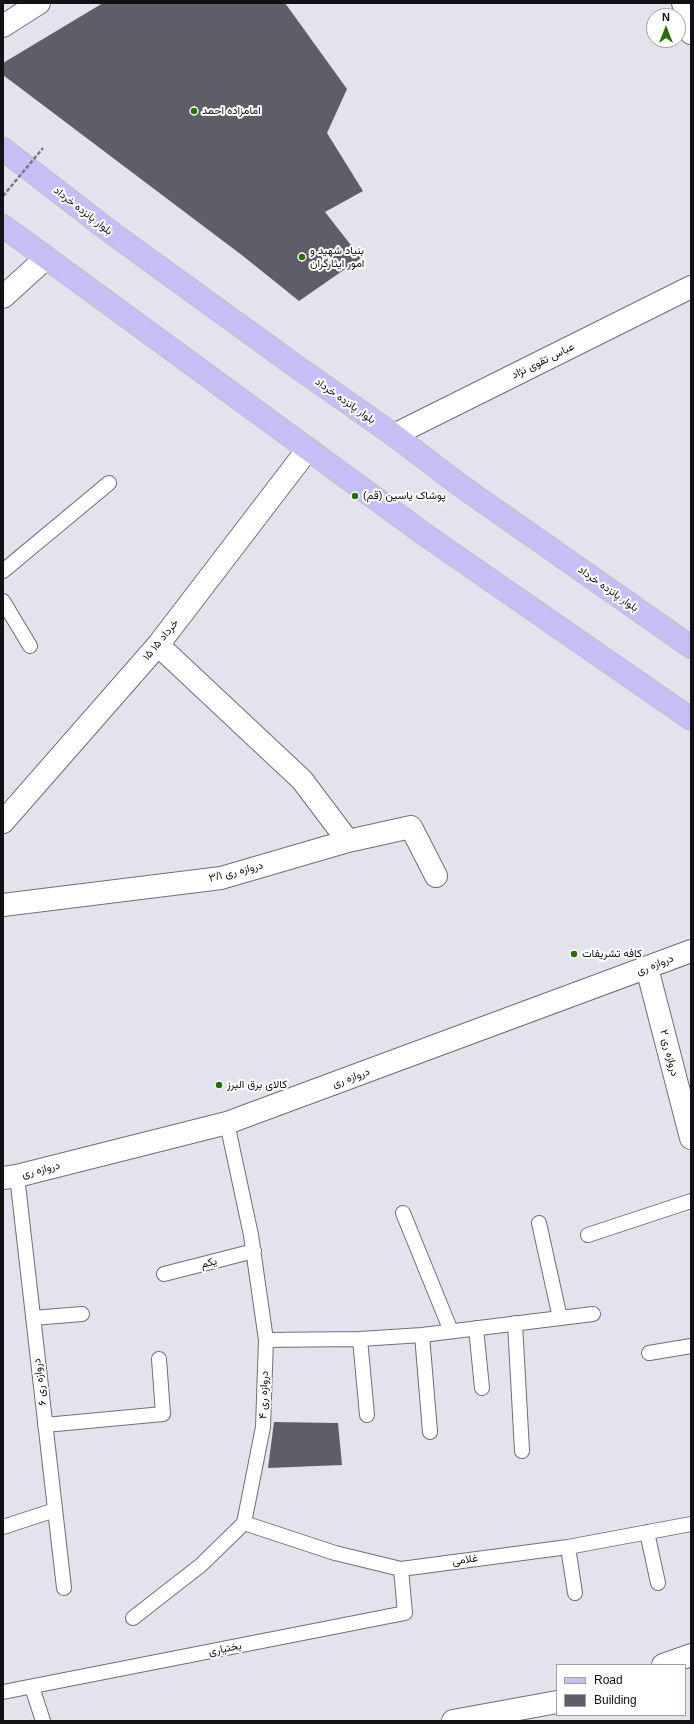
<!DOCTYPE html>
<meta charset="utf-8">
<style>
body{margin:0}
#map{position:relative;width:694px;height:1724px;overflow:hidden;background:#e3e3ed;font-family:Arial,sans-serif}
canvas{display:block}
.frame{position:absolute;inset:0;border:4px solid #121115;pointer-events:none}
.legend{position:absolute;left:556px;top:1664px;width:130px;height:52px;box-sizing:border-box;background:#fff;border:1px solid #a0a0a1;margin:0;padding:5px 7px;list-style:none;font-size:12px;color:#121115}
.legend li{display:flex;align-items:center;gap:8px;height:20px}
.legend b{width:20px;border:1px solid #a0a0a1}
.north{position:absolute;left:646px;top:8px;width:40px;height:40px;box-sizing:border-box;background:#fff;border:1px solid #a0a0a1;border-radius:50%;rotate:0deg;font-size:11px;font-weight:700;line-height:16px;text-align:center;color:#121115}
.north::after{content:'';display:block;margin:auto;width:14px;height:18px;background:#296e09;clip-path:polygon(50% 0,100% 100%,50% 72%,0 100%)}
</style>
<div id="map">
<canvas width="694" height="1724"></canvas>
<div class="frame"></div>
<ul class="legend">
<li><b style="height:5px;background:#c6bff5"></b>Road</li>
<li><b style="height:11px;background:#5f5e67"></b>Building</li>
</ul>
<div class="north">N</div>
</div>
<script>
const ctx = document.querySelector('canvas').getContext('2d');
ctx.lineJoin = 'round';
function fill(path, color) {
  ctx.fillStyle = color;
  ctx.fill(path, 'evenodd');
}
function strokePath(path, color, width, dash) {
  ctx.strokeStyle = color;
  ctx.lineWidth = width;
  ctx.lineCap = dash ? 'butt' : 'round';
  ctx.setLineDash(dash || []);
  ctx.stroke(path);
}
function label(font, color, halo, rows, align = 'center') {
  ctx.font = font + ' Arial,Vazirmatn,sans-serif';
  ctx.lineWidth = 4;
  ctx.setLineDash([]);
  ctx.textBaseline = 'middle';
  ctx.strokeStyle = halo;
  ctx.fillStyle = color;
  for (const [text, x, y, turn = 0] of rows) {
    ctx.save();
    ctx.translate(x, y);
    ctx.rotate((+turn || 0) * Math.PI / 180);
    ctx.textAlign = isNaN(turn) ? turn : align;
    if (halo) ctx.strokeText(text, 0, 0);
    ctx.fillText(text, 0, 0);
    ctx.restore();
  }
}
const building = new Path2D(`
 M103,3H285L347,89L327,133L363,191L325,212L361,258L299,301L243,256L3,75V63Z
 M274,1422L338,1423L342,1465L268,1468Z`);
const service = new Path2D(`
 M3,571L109,483
 M3,601L30,646
 M17,1176L64,1588
 M403,1213L451,1331
 M539,1223L560,1318
 M588,1235L691,1201
 M164,1274L254,1251
 M33,1318L82,1314
 M515,1323L522,1451
 M476,1328L482,1388
 M422,1335L430,1432
 M360,1339L367,1415
 M266,1340L360,1339L422,1335L593,1314
 M649,1353L691,1346
 M45,1425L163,1414L159,1359
 M244,1523L335,1553L401,1569L568,1547L691,1524
 M3,1527L55,1510
 M647,1532L658,1583
 M568,1547L575,1593
 M133,1618L201,1565L244,1523L263,1427L266,1340L251,1235L227,1123
 M32,1687L43,1721
 M3,1692L405,1613L401,1569`);
const minor = new Path2D(`
 M683,3L691,33
 M3,26L39,3
 M3,297L46,258
 M394,435L691,287
 M158,645L302,780L348,841
 M3,822L158,645L308,449
 M3,905L221,878L348,841L411,827L436,876
 M647,968L691,1138
 M663,1665L691,1655
 M453,1721L557,1702`);
const secondary = new Path2D(`
 M3,1178L17,1176L227,1123L691,951`);
const primary = new Path2D(`
 M3,149L112,233L290,362L394,435L461,486L691,647
 M3,226L424,534L691,719`);
const pathBridge = new Path2D(`
 M3,196L43,148`);
const markers = [
 [194,111,4,"#296e09"],
 [302,257,4,"#296e09"],
 [355,496,4,"#296e09"],
 [574,954,4,"#296e09"],
 [219,1085,4,"#296e09"]
];
const poiNames = [
 ["امامزاده احمد",202,111],
 ["بنیاد شهید و",310,251],
 ["امور ایثارگران",310,264],
 ["پوشاک یاسین (قم)",363,496],
 ["کافه تشریفات",582,954],
 ["کالای برق البرز",227,1085]
];
const streetNames = [
 ["بلوار پانزده خرداد",83,211,38],
 ["عباس تقوی نژاد",543,361,-26],
 ["بلوار پانزده خرداد",345,401,35],
 ["بلوار پانزده خرداد",608,589,35],
 ["۱۵ خرداد ۱۵",161,640,-51],
 ["دروازه ری ۳/۱",236,872,-14],
 ["دروازه ری",655,965,-21],
 ["دروازه ری ۲",669,1053,76],
 ["دروازه ری",351,1078,-20],
 ["دروازه ری",41,1170,-14],
 ["یکم",209,1263,-14],
 ["دروازه ری ۶",40,1382,-97],
 ["دروازه ری ۴",264,1395,-88],
 ["غلامی",465,1560,-8],
 ["بختیاری",225,1649,-11]
];
fill(building, '#5f5e67');
strokePath(service, '#706f78', 16);
strokePath(minor, '#706f78', 24);
strokePath(secondary, '#706f78', 24);
strokePath(primary, '#c1c1c2', 24);
strokePath(service, '#fff', 14);
strokePath(minor, '#fff', 22);
strokePath(secondary, '#fff', 22);
strokePath(primary, '#c6bff5', 22);
strokePath(pathBridge, '#797980', 2.5, [4, 2]);
for (const [x, y, r, color] of markers) {
  const dot = new Path2D();
  dot.arc(x, y, r, 0, 2 * Math.PI);
  ctx.fillStyle = color;
  ctx.fill(dot);
  strokePath(dot, '#fff', 1.5);
}
label('11px', '#121115', '#fff', poiNames, 'left');
label('11px', '#121115', '#fff', streetNames);
</script>
